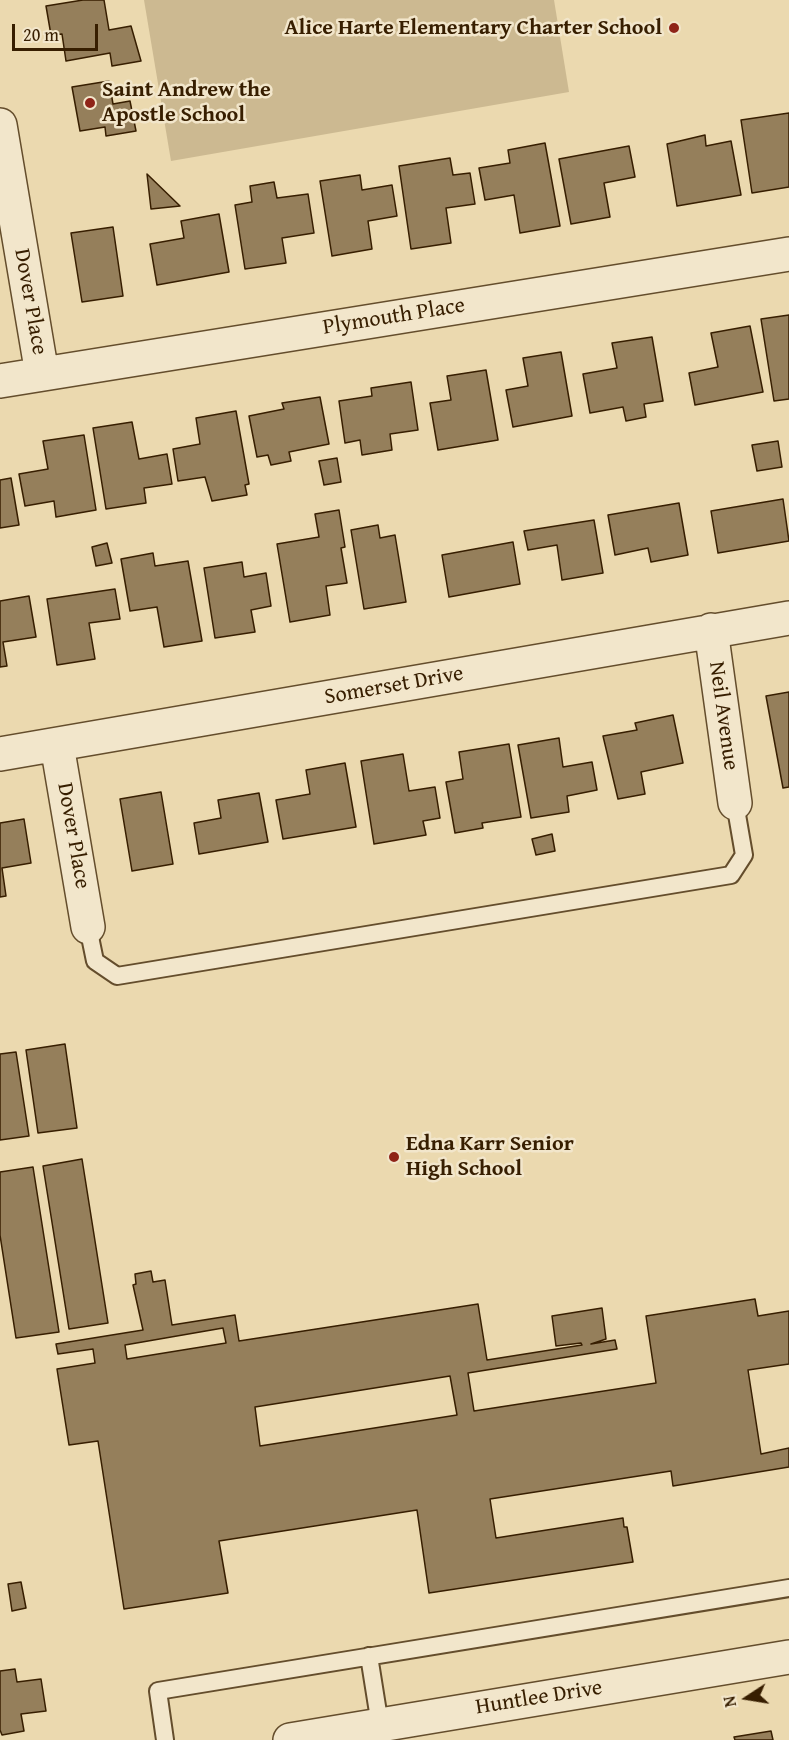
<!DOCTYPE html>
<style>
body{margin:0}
#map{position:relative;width:789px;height:1740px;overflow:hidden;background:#ebd9af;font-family:"Gentium Book Plus",serif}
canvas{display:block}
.north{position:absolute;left:717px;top:1668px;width:60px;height:60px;-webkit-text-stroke:4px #f2e6cb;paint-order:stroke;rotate:258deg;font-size:16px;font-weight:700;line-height:24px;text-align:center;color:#371e00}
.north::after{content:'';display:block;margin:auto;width:21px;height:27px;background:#371e00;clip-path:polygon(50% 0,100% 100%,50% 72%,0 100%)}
.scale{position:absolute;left:12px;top:24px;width:86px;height:27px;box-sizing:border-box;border:3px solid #371e00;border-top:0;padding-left:8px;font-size:18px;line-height:21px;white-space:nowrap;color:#371e00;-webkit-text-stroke:4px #f2e6cb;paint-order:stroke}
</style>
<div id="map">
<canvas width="789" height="1740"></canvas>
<div class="north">N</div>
<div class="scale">20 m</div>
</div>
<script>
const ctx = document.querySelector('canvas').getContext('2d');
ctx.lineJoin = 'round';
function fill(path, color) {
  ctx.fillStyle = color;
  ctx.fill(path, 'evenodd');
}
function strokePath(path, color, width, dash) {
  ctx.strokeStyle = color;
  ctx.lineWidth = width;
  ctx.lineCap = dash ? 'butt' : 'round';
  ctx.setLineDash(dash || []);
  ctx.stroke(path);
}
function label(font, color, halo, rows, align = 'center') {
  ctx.font = font + ' "Gentium Book Plus",serif';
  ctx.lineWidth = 5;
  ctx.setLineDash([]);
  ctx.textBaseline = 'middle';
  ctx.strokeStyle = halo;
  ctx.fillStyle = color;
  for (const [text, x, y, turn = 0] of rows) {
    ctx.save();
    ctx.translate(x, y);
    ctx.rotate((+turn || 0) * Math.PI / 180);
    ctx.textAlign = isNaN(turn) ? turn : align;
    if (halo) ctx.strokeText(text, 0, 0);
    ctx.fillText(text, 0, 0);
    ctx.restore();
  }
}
const green = new Path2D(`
 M144,0H554L569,92L171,161Z`);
const building = new Path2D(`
 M83,0H104L109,30L131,26L141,61L112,66L110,53L66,61L62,34L51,35L46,6Z
 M109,81L113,104L130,101L136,131L106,136L105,127L80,131L72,87Z
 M789,113V187L752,193L741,120Z
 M705,135L706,146L731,141L741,195L677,206L667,144Z
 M545,143L560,226L520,233L514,195L485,200L479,168L510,163L508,150Z
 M629,146L635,177L604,183L610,217L571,224L559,159Z
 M450,158L453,175L470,173L475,204L446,208L451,243L411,249L399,166Z
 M147,174L180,206L151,209Z
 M360,175L362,190L392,185L397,216L368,221L372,249L332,256L320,181Z
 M274,182L277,198L308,194L314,233L282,238L286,263L245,269L235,205L252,202L250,186Z
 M219,214L229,272L157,285L150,244L184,238L181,221Z
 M113,227L123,296L82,302L71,233Z
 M789,315V399L774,401L761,319Z
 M750,326L763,392L695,405L689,373L718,367L711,333Z
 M652,337L663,401L644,404L646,417L626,421L623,407L590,413L583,374L617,368L612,343Z
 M561,352L572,416L513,427L506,390L528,386L523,358Z
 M486,370L498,440L438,450L430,403L451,400L447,376Z
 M411,382L418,430L390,434L392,450L362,455L360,440L345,443L339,401L372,396L371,388Z
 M320,397L329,444L289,452L291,461L271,465L268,455L257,457L249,416L284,409L282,403Z
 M236,411L249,484L245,485L247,495L212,501L205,477L178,481L173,449L200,444L196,418Z
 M132,422L139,459L167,454L172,484L144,488L146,503L106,509L93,428Z
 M84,435L96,510L56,517L54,501L25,506L19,474L48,469L43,441Z
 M778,441L782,467L757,471L752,445Z
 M337,458L341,482L324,485L319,461Z
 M11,478L19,525L0,528V480Z
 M783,499L789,541L718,553L711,511Z
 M679,503L688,555L651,562L648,548L615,555L608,515Z
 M339,510L345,547L341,548L347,583L326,586L330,615L290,622L277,544L319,537L315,514Z
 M594,520L603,573L562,580L557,545L528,550L524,531Z
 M378,525L380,538L395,535L406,602L364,609L351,530Z
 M513,542L520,584L449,597L442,555Z
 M107,543L112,563L96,566L92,547Z
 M153,553L155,566L188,561L202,641L164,647L157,607L130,611L121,559Z
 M242,562L244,577L266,573L271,606L251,610L255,632L215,638L204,568Z
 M115,589L120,619L89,623L95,659L57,665L47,599Z
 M29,596L36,637L3,642L7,666L0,667V601Z
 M789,692V787L783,788L766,696Z
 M673,715L683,763L641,772L645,794L618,799L603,736L637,730L635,723Z
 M559,738L563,767L592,762L597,790L567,796L569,812L531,818L518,745Z
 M509,744L521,817L482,823L483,828L455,833L446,782L463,779L459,752Z
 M403,754L409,791L435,787L440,818L423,821L426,835L374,844L361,761Z
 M345,763L356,827L283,839L276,800L310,794L306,770Z
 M161,792L173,864L132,871L120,799Z
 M259,793L268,842L199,854L194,823L221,818L218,800Z
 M24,819L31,863L2,868L6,896L0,897V823Z
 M552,834L555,851L536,855L532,839Z
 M65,1044L77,1128L38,1133L26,1050Z
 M16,1052L29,1136L0,1140V1054Z
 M82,1159L108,1323L69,1329L43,1166Z
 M33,1167L59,1332L16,1338L0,1235V1172Z
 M151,1271L153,1282L165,1280L172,1325L235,1315L239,1341L478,1304L487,1360L582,1345L581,1343L556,1346L552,1316L602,1308L606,1339L591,1344L615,1340L617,1349L468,1373L474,1411L656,1383L646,1316L755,1299L758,1316L789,1311V1364L748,1370L761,1454L789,1448V1467L673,1486L671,1471L490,1499L496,1538L623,1518L624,1527H627L633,1562L429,1593L417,1510L219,1541L228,1593L124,1609L98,1441L69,1445L57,1369L95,1363L93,1349L58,1354L56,1344L143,1330L133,1285L136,1284L135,1274ZM223,1328L226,1343L127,1359L125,1345ZM450,1376L457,1415L260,1446L255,1407Z
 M21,1582L26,1608L12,1611L8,1584Z
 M15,1669L17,1682L41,1679L46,1711L21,1714L24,1731L2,1735L0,1730V1671Z
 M771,1731L773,1740H735L734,1737Z`);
const service = new Path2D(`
 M88,927L95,961L117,976L731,875L744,855L735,803
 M369,1656L380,1725
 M165,1740L158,1691L789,1588`);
const minor = new Path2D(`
 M0,125L42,374
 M0,381L789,254
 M711,630L735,803
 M57,745L88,927
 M0,754L789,618
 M290,1740L789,1657`);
const markers = [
 [674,28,6,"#8f2418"],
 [90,103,6,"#8f2418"],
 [394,1157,6,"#8f2418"]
];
const poiNames = [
 ["Alice Harte Elementary Charter School",662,28,"right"],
 ["Saint Andrew the",102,90],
 ["Apostle School",102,115],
 ["Edna Karr Senior",406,1144],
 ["High School",406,1169]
];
const streetNames = [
 ["Dover Place",30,302,80],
 ["Plymouth Place",394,317,-9],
 ["Somerset Drive",394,686,-10],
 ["Neil Avenue",723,716,82],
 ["Dover Place",73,836,80],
 ["Huntlee Drive",539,1698,-9]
];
fill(green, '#ccb991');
fill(building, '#957f5b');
strokePath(building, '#371e00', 1.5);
strokePath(service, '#644d2c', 20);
strokePath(minor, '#644d2c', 36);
strokePath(service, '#f2e6cb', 16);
strokePath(minor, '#f2e6cb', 33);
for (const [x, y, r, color] of markers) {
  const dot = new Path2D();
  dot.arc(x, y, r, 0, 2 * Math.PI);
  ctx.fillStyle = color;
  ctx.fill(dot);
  strokePath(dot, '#f2e6cb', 2);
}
label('bold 22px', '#371e00', '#f2e6cb', poiNames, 'left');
label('22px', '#371e00', '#f2e6cb', streetNames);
</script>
